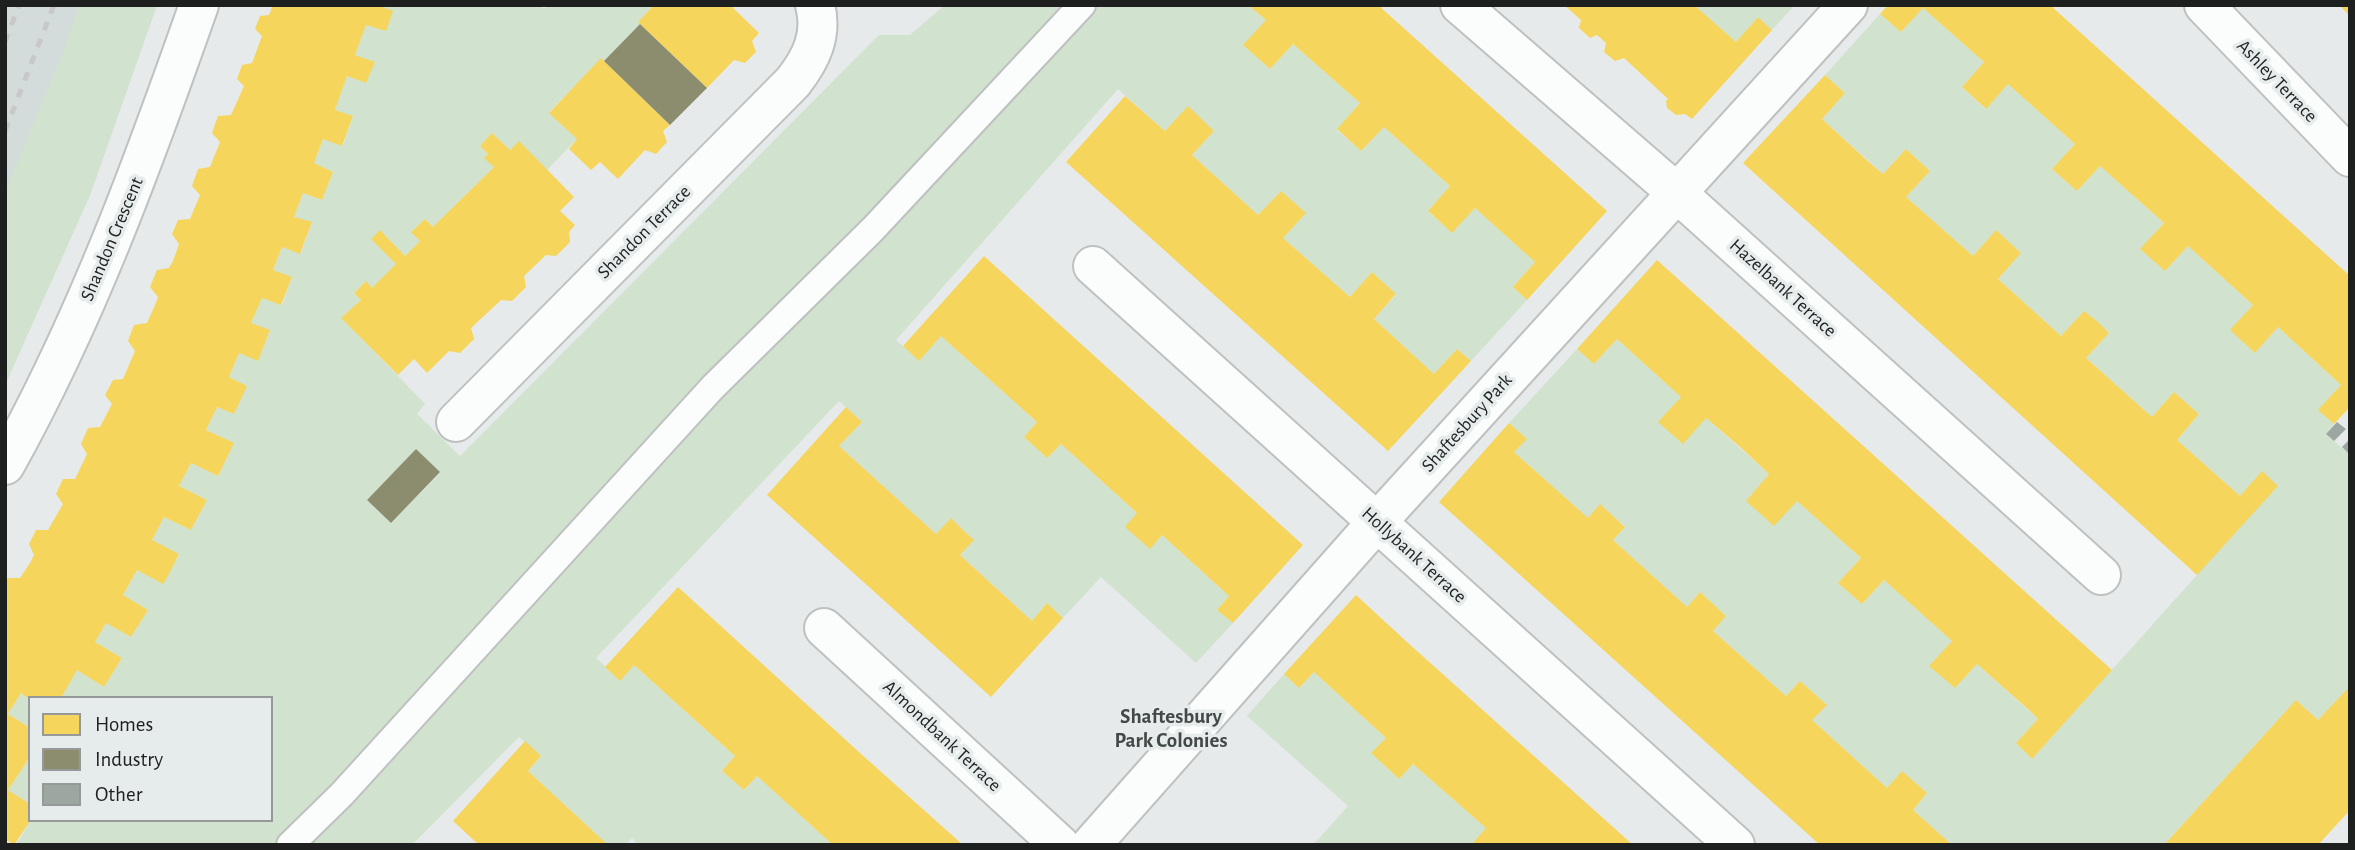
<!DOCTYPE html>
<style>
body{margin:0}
#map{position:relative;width:2355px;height:850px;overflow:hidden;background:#e7eaea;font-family:"Alegreya Sans",sans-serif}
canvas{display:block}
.frame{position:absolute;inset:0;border:7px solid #1e1f1f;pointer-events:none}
.legend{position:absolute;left:28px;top:696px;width:245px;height:126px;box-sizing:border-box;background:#e6ebeb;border:2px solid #969999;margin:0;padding:9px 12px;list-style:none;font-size:21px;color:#1e1f1f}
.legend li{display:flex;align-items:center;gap:14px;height:35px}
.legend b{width:35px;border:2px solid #969999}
</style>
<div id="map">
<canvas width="2355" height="850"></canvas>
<div class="frame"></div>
<ul class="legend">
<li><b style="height:19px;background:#f6d55c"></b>Homes</li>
<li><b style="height:19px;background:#8c8c6e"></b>Industry</li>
<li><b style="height:19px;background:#9ca7a2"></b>Other</li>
</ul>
</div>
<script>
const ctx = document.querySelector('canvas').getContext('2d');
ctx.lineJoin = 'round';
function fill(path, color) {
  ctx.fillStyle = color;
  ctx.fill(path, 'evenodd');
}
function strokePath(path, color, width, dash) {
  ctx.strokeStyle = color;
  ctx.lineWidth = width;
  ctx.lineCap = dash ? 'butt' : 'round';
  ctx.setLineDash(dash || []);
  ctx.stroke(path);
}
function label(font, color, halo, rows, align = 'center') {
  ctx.font = font + ' "Alegreya Sans",sans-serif';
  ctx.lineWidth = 7;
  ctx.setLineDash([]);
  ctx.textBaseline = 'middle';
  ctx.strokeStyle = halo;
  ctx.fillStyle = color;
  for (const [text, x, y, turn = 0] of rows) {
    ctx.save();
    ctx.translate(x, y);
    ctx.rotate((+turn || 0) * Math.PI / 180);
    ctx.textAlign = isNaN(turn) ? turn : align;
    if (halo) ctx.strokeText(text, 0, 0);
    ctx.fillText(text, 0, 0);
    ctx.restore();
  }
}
const built = new Path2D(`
 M5,5H157L90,195L5,385Z`);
const green = new Path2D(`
 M79,5H157L90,195L5,385V192L62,55Z
 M377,5H540L544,9L548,5H654L638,22L640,24L604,61L601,59L549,112L577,139L547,170L519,142L510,150L492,133L480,146L488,154L485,158L494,167L433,227L425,219L412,231L420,241L405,256L380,230L372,239L396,264L372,288L365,282L354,293L361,300L342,318L425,404L417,414L460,456L879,35H910L945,5H1248L1266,20L1244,46L1270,69L1293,44L1360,103L1337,130L1361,151L1384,127L1450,186L1428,212L1452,232L1475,208L1535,262L1513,287L1527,300L1471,361L1457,349L1434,374L1374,319L1396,295L1372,272L1350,297L1283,238L1305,213L1281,191L1258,215L1192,155L1214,131L1188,107L1165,131L1118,89L896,340L919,360L941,336L1037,422L1024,437L1047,458L1061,444L1137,513L1150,548L1162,535L1229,596L1217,610L1233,623L1196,663L1101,577L1063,618L1047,603L1032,621L960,555L974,540L950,519L936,534L839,446L862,422L839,401L596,658L620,680L634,665L735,756L722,771L744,790L757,776L833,845H639L632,838L626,845H608L528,771L541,756L519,737L412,845H16L31,820H271V698L62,696L77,670L104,687L122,658L95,642L106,623L131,637L148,610L123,595L137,570L163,583L179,555L152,540L164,517L191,530L207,500L179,486L191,463L218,476L233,443L206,430L217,407L234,414L246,386L229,377L239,353L258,360L270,331L251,323L262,298L282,305L292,277L273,270L282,247L301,253L312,223L294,217L303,193L322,200L333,172L314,163L323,139L343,145L353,117L335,110L347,76L366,83L374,62L355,55L366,24ZM416,449L440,473L391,523L367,500Z
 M1694,5H1795L1772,30L1758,17L1736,42Z
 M1923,8L1984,62L1962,87L1985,109L2008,84L2075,144L2052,169L2077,191L2100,166L2164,223L2141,249L2165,271L2188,246L2253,305L2243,341L2255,353L2278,327L2341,385L2319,410L2334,424L2326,434L2350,455V686L2318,720L2296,700L2164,845H1952L1913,810L1927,793L1902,771L1887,788L1812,720L1826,704L1800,681L1786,696L1713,631L1726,616L1700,592L1687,607L1613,540L1625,526L1600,505L1588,518L1514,452L1526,439L1509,423L1577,349L1594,364L1617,339L1681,397L1659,422L1706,418L1769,474L1746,501H1797L1861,558L1838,583L1862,604L1884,580L1952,641L1930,666L1955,688L1977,664L2038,719L2016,743L2032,759L2197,575L2262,472L2240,496L2177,440L2199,414L2174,392L2152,417L2086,358L2109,333L2084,311L2061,336L1998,279L2021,253L1996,230L1973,256L1906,197L1930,171L1906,149L1883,174L1822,119L1845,93L1825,75L1880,14L1901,32Z
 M1314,672L1386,738L1371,753L1399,779L1413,764L1486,828L1471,845H1313L1348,806L1247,716L1284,674L1299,688Z
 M21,693L30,700V728L8,714Z
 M30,757V804L8,790Z`);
const homes = new Path2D(`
 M273,5H377L393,11L386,31L366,25L355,55L375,62L366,83L347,76L335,110L353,116L342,146L323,139L314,163L333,172L322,200L303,193L294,217L312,222L300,254L282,247L273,270L292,277L281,305L262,298L251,323L270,330L258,361L239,353L229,377L247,386L234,414L217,407L206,430L234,443L218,476L191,463L179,486L207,500L191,530L164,517L152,540L179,554L169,574L163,584L137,570L123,595L148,610L131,637L106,623L95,642L122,658L104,687L77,670L61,698H30V700L21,693L8,714L30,728V757L8,790L30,804L31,820L14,845L5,839V583L8,578H20L30,563L34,555L29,544L36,530H48L63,504L56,494L63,479H75L87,454L81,444L88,428L100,427L112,404L105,395L113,380L123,379L135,351L128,341L134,325L147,323L155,305L158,297L150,287L157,270L169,268L173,261L179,244L172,234L178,220L190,219L200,195L192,186L198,169L210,167L220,142L212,133L218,116L231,115L244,86L237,79L242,65L252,63L262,36L255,29L260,16L269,15Z
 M654,5H730L759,33L752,41L756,52L745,63L734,60L707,88L638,22Z
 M1248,5H1378L1607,211L1527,300L1513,287L1535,262L1475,208L1452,233L1428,211L1450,186L1384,127L1361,151L1337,129L1360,103L1293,44L1270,69L1243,45L1266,20Z
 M1564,5H1694L1736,42L1758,17L1772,30L1692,119L1685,114L1676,115L1667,108L1666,101L1668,99L1624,58L1615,61L1604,52L1606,43L1597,35L1590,38L1579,28L1581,20Z
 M1888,5H2050L2350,276V407L2334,424L2318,410L2341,385L2278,327L2255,353L2230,330L2253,305L2188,246L2165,271L2140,249L2164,223L2100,166L2077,191L2052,169L2075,144L2008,84L1986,109L1962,87L1984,62L1923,8L1901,32L1880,14Z
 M2339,5H2350V16Z
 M601,58L670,125L663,131L667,142L656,154L645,150L618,179L600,162L591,170L569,149L577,139L549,113Z
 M1825,75L1845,93L1822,119L1870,163L1883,174L1906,149L1930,171L1906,197L1973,256L1996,230L2021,253L1998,279L2061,336L2084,311L2098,322L2109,333L2086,358L2152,417L2174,392L2199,414L2177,440L2240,496L2262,471L2278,486L2197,575L1743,163Z
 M1125,96L1165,131L1188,106L1214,131L1192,155L1258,215L1281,191L1306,213L1283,238L1350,297L1372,272L1385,284L1396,294L1374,319L1434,374L1457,349L1471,361L1388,451L1066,162Z
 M492,133L510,150L519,141L574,197L560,211L575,225L569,232L570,242L556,256L546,255L524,276L526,287L512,301L501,300L471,328L474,339L460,353L449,351L427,373L414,359L398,375L341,318L361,300L354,293L366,281L372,288L396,264L371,239L380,230L405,256L420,241L411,232L425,219L433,227L494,167L484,158L488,154L480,146Z
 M984,256L1303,545L1233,623L1217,610L1229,596L1162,535L1150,549L1125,527L1137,513L1061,444L1047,458L1035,447L1024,437L1037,422L941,336L919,361L903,346Z
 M1657,260L2112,670L2032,759L2016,743L2038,719L2030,711L1977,664L1955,688L1929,666L1952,641L1884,580L1862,604L1838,583L1861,558L1797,501L1774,526L1746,501L1769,474L1740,447L1706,418L1683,444L1658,422L1681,397L1617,339L1594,364L1577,349Z
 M846,407L862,422L839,446L936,534L951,518L961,528L974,540L960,555L1032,621L1047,603L1063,618L991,697L767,495Z
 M1509,423L1527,439L1514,452L1588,518L1600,504L1625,527L1613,540L1687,607L1700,592L1712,603L1726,616L1713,631L1786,696L1800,681L1827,705L1812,720L1887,788L1902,771L1927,793L1913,810L1952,845H1820L1439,502Z
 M678,587L860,753L963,845H833L757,776L744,790L722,771L735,756L634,665L620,681L605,667Z
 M1356,595L1407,642L1633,845H1471L1486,828L1413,764L1399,779L1371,753L1386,738L1314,672L1299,688L1284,674Z
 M2350,686V810L2318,845H2164L2296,700L2318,720Z
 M525,741L541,756L528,771L608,845H479L453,821Z`);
const industry = new Path2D(`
 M640,24L707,88L670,125L604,61Z
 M416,449L440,472L391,523L367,500Z`);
const building = new Path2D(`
 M2337,422L2346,429L2334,441L2326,434Z
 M2350,439V455L2342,447Z`);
const service = new Path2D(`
 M290,845L342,794L713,387L873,229L1082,5`);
const minor = new Path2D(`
 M1460,5L1677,193L2101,575
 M1093,266L1735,845
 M456,422L793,82C811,59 823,35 815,5
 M5,465C87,318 143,164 199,5
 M824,628L1060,845
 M1091,845L1377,522L1848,5`);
const tertiary = new Path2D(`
 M2204,5L2350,157`);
const rail = new Path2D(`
 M5,42L19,5
 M5,131L54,5`);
const streetNames = [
 ["Ashley Terrace",2277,81,46],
 ["Shandon Terrace",644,232,-45],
 ["Shandon Crescent",112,239,-67],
 ["Hazelbank Terrace",1783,288,42],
 ["Shaftesbury Park",1467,423,-48],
 ["Hollybank Terrace",1414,555,42],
 ["Almondbank Terrace",942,736,43]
];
const neighbourhoodNames = [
 ["Shaftesbury",1171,717],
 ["Park Colonies",1171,741]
];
fill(built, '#d3dcdb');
fill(green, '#d1e2ce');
fill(homes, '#f6d55c');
fill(industry, '#8c8c6e');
fill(building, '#9ca7a2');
strokePath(service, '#bfc1c1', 30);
strokePath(minor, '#bfc1c1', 42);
strokePath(tertiary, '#bfc1c1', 42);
strokePath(service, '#fbfcfc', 26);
strokePath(minor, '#fbfcfc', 38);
strokePath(tertiary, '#fbfcfc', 38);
strokePath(rail, '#c8c8c8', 5, [9, 9]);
label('19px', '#1e1f1f', '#e6ebeb', streetNames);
label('bold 21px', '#444948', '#e6ebeb', neighbourhoodNames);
</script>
